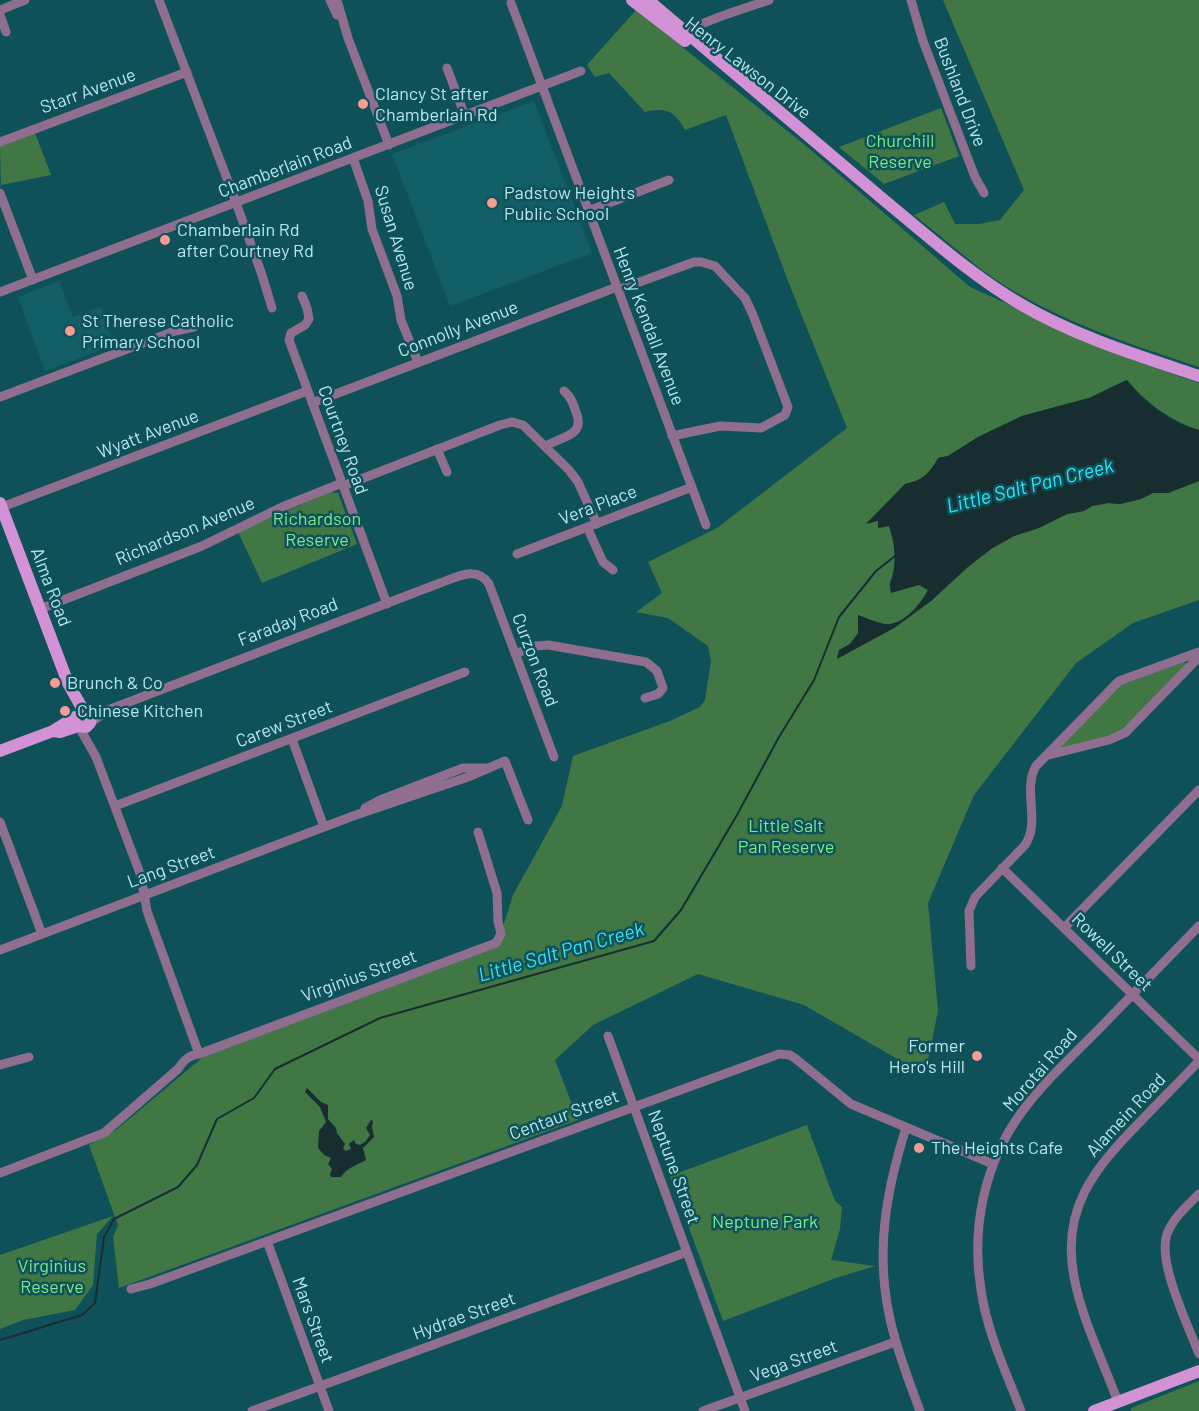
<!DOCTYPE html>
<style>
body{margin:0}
canvas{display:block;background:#0e5158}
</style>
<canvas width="1199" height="1411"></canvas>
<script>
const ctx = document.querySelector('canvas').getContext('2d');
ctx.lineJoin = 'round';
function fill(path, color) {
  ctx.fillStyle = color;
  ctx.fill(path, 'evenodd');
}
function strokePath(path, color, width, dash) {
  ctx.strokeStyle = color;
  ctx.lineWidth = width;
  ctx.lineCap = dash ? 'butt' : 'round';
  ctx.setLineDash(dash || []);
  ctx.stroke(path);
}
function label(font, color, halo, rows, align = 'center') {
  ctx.font = font + ' Barlow,sans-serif';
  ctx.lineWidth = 5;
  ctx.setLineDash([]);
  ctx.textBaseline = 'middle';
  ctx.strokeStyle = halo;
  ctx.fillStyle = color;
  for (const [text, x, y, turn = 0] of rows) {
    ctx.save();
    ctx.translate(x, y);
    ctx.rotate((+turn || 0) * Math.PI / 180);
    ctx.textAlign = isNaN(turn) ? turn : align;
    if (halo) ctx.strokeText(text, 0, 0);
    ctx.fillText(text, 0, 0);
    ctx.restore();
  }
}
const built = new Path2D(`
 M534,101L592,253L450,306L392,154Z
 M59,281L73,317L101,307L115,345L45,371L18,297Z`);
const green = new Path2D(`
 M943,0H1199V367C1124,342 1046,317 982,270C959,252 937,233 914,215L944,202L955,224H979L1000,220L1024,190Z
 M636,10L805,145L970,287L1135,361L1199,383V430C1169,420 1147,403 1126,380L1089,398L1022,416L978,437L948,456L938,458C931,472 922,481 905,484L867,523L878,520L879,528L889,526C896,547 897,564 889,586L919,585L928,590C921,604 903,626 885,624C880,624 864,617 858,615L859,633L850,644L839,650L837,658L894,628L931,601L967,567L991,549L1014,536L1039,528L1067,514L1084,511L1092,506L1109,503L1120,504L1141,499L1153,493H1168L1199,481V600L1133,623L1076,663L974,795L928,903L938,1011L925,1075L804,1005L698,974L593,1025L555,1060L578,1120L119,1288L113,1237L118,1225L89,1145L116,1130L203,1057L497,946L513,895L562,806L573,756L670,721L700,707L705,700L711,661L708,646L668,618L636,612L662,593L648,562L717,528L847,428L788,281L726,115L685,130C675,111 666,107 645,112L609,73L595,77L587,65Z
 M941,108L959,156L884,184L839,147Z
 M35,133L51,175L1,185L0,146Z
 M330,492L338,493L357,544L262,583L238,532Z
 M1184,662L1187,664L1128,727L1117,734L1059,749L1060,746L1118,686Z
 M807,1125L835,1201L842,1207L840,1229L831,1260L875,1266L836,1278L723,1321L670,1176Z
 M113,1216L97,1234L93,1285L75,1310L23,1320L0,1329V1255Z
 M1199,1381V1411H1131V1408Z`);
const water = new Path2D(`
 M1127,380C1146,403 1169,422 1199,430V481L1168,493H1153L1141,499L1120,504L1108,503L1092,506L1084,511L1067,514L1039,528L1014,536L991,549L968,567L931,601L894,628L837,659L839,650L850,644L858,633V615C865,618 878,623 885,624C903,626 921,604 928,590L919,585L891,593C888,584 893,579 894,570C896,554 894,541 889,526L878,528V521L866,524L905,484C922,481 931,472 938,458L948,456L978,437L1022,416L1089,398Z
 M307,1088L321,1102L328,1105V1119L336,1128L337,1133L345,1144L343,1149L346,1151L351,1149L349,1144L354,1140L356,1144L360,1145L366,1141L370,1135L366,1128L371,1120L373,1121L372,1127L374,1137L363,1148L366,1160C357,1165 348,1167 341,1177H331L330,1174L332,1169L328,1164L331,1158L324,1155L318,1148L319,1131L326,1122L320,1107L305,1092Z`);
const stream = new Path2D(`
 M0,1340L82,1315L95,1303L104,1237L114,1219L178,1187L197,1165L217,1119L254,1098L275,1069L380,1018L654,941L681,910L737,815L779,737L814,680L839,617L876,571L895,556`);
const minor = new Path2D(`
 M159,0L234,197L262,275L272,308
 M330,0L337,15
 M337,0L348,38L389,145
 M911,0L923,41L975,177L984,193
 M511,3L706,525
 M0,10L25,0
 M0,15L6,32
 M683,36C693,23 750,7 769,0
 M447,68L465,116
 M0,142L187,72
 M353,158L368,201L372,229L397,296L401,320L418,362
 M0,193L33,280
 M588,211L669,180
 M618,290L694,262H701L715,266L745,298L753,315L788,407L785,415L761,428L720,426L672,436
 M0,292L581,71
 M302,296L307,308L309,319L305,325L291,333L289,340L387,604
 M0,397L175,331L194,327
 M312,403L617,287
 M546,446C562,436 586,436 576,412C573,403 571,397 564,391
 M437,449L447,472
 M343,486L500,425L512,422L523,425L569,470L578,482L597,524
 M2,507L307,391
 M587,527L603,562L613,570
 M517,554L692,487
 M40,609L202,546L282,507L342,483
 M515,654L536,646L548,645L646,662L657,671L663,688L658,694L645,698
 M90,723L108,710L440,583C457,577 477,565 489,584L554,757
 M79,727L96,757L141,876L147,911L199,1054
 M292,739L324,827
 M1045,756L1109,740L1125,733L1199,657
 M115,806L465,672
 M365,808L380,800L463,768H487
 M0,822L42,934
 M1002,868L1199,1059
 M1064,928L1199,790
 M0,950L353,816L468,777L505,761L528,820
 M971,966L969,911L975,897L1025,845C1041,821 1022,790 1036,766L1119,681L1199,652
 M608,1036L745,1411
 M0,1065L29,1057
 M906,1128C886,1191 875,1253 890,1319C897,1351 909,1381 920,1411
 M0,1173L104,1133L178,1069C184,1060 189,1055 199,1054L496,943L501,934L498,921L497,893L478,832
 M1199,1194C1187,1206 1173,1218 1167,1234C1157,1262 1188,1325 1199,1354
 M267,1241L329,1411
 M131,1289L150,1284L779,1054L790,1055L796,1059L851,1104L993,1164
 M1118,1402C1103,1361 1082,1320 1074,1277C1061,1209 1094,1169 1138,1124C1158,1103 1179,1082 1199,1061
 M252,1411L687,1252
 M703,1411L895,1342
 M1021,1411C1006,1372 987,1332 981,1290C971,1229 984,1164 1021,1113C1043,1083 1071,1057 1098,1030C1132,995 1165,961 1199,926`);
const major = new Path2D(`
 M632,0L685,41
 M648,0C727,66 805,134 884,200C929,237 972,276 1022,305C1077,337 1139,356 1199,376
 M0,503L68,683L82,708L91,717L90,723L86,727L78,726L60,732L53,731
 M0,751L53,731L75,717
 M1094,1411L1199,1371`);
const markers = [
 [363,104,6,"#f59c94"],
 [492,203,6,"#f59c94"],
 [165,240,6,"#f59c94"],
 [70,331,6,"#f59c94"],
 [55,683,6,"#f59c94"],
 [65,711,6,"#f59c94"],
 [977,1056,6,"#f59c94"],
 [919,1148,6,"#f59c94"]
];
const streetNames = [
 ["Henry Lawson Drive",748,68,38],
 ["Starr Avenue",88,91,-20],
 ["Bushland Drive",960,92,69],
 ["Chamberlain Road",285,167,-21],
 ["Susan Avenue",396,238,73],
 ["Henry Kendall Avenue",649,326,69],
 ["Connolly Avenue",458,329,-21],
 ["Wyatt Avenue",148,434,-21],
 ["Courtney Road",343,440,70],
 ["Vera Place",598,505,-21],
 ["Richardson Avenue",185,531,-23],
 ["Alma Road",51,587,69],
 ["Faraday Road",288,622,-21],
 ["Curzon Road",535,660,69],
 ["Carew Street",284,724,-21],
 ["Lang Street",171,867,-20],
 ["Rowell Street",1112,952,44],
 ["Virginius Street",359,976,-20],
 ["Morotai Road",1040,1070,-49],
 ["Centaur Street",564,1115,-20],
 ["Alamein Road",1126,1115,-47],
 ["Neptune Street",674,1167,70],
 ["Hydrae Street",464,1316,-20],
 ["Mars Street",313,1320,70],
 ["Vega Street",794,1361,-20]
];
const poiNames = [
 ["Clancy St after",375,94],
 ["Chamberlain Rd",375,115],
 ["Padstow Heights",504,193],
 ["Public School",504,214],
 ["Chamberlain Rd",177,230],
 ["after Courtney Rd",177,251],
 ["St Therese Catholic",82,321],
 ["Primary School",82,342],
 ["Brunch & Co",67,683],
 ["Chinese Kitchen",77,711],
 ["Former",965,1046,"right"],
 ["Hero's Hill",965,1067,"right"],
 ["The Heights Cafe",931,1148]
];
const parkNames = [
 ["Churchill",900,141],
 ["Reserve",900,162],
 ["Richardson",317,519],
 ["Reserve",317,540],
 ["Little Salt",786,826],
 ["Pan Reserve",786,847],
 ["Neptune Park",765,1222],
 ["Virginius",52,1266],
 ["Reserve",52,1287]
];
const waterNames = [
 ["Little Salt Pan Creek",1030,486,-14],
 ["Little Salt Pan Creek",561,952,-16]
];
fill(built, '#115e66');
fill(green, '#417745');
fill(water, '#182d30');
strokePath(stream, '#182d30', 2);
strokePath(minor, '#8f6e8f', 9);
strokePath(major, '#d392d5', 12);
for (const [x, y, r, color] of markers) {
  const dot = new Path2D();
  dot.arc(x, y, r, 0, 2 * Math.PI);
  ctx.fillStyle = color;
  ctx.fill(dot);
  strokePath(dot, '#0e5158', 2);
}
label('18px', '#b5e8ee', '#0e5158', streetNames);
label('18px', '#b5e8ee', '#0e5158', poiNames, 'left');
label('18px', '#7dea87', '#0e5158', parkNames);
label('italic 20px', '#30e3f5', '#0e5158', waterNames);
</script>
